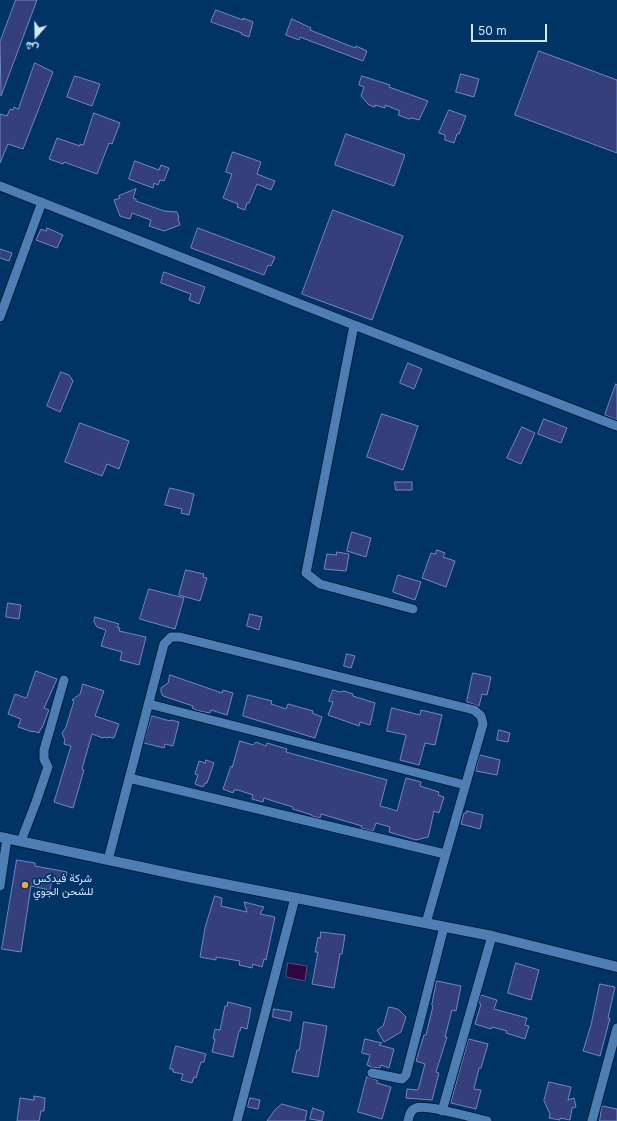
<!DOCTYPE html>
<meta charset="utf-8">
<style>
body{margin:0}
#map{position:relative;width:617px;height:1121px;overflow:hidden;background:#003465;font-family:Inter,Vazirmatn,sans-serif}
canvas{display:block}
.north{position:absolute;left:16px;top:16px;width:40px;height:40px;-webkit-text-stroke:3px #003465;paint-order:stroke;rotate:200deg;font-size:11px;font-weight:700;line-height:16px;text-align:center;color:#d2e7ff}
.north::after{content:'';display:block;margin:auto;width:14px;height:18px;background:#d2e7ff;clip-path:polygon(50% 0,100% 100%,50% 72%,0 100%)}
.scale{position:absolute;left:471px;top:24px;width:76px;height:18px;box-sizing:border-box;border:2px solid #d2e7ff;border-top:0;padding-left:5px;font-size:12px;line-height:14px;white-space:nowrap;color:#d2e7ff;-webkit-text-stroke:3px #003465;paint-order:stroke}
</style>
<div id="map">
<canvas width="617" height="1121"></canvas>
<div class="north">ش</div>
<div class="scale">50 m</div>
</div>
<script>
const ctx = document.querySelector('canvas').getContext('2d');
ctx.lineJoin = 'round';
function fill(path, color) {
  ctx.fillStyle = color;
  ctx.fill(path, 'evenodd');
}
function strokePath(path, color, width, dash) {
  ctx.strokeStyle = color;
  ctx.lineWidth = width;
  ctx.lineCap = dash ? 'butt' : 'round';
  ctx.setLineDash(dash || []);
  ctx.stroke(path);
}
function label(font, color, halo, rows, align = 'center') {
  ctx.font = font + ' Inter,Vazirmatn,sans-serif';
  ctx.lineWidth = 3.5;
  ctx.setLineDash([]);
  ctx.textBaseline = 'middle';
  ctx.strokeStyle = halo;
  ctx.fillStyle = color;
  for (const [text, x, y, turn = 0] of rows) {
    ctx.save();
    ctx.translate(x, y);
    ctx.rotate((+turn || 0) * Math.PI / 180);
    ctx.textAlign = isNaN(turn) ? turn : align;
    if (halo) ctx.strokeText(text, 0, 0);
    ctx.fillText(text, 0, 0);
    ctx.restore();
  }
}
const water = new Path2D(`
 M288,963L307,966L305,981L286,977Z`);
const building = new Path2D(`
 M16,0H37L1,96L0,42Z
 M216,10L243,20V18L253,22L249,37L241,34L242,33L211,22Z
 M292,19L311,28L310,30L355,48L356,46L367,51L363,61L305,39L300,37L299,40L286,35Z
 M539,51L617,80V153L515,115Z
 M35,63L53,72L23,149L8,144L0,163V114L7,116L10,109L13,110L14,107L18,109Z
 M461,74L479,79L474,97L456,92Z
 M75,76L100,84L92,106L67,97Z
 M362,76L390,85L389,87L428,101L419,120L412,118L409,119L398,115L400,111L385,105V108L375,105V107L369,105L361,96L364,87L359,85Z
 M449,110L466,116L459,134H457L454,143L445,140V135L439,133Z
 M94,113L120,123L112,144L109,143L97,174L64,162L63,164L49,159L57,138L80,146V144L83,145Z
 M346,134L405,155L394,186L335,165Z
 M233,152L261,162L257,174L275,181L271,190L257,184L249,203H247L245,210L237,207L238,204L223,198L232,174L226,172Z
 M135,161L159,170L161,165L169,168L164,181L160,180L158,185L154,183L153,188L129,179Z
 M136,189L133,198L136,199V201L164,211L177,212L179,218L178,219L180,225L164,231L149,226L151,220L148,219L132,213L130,219L120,216L114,200L120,198L119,196Z
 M333,210L403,236L372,320L302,294Z
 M47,228L63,235L57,248L36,240L41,229L46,231Z
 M198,228L275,257L271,266L268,265L264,275L191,248Z
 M0,249L12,253L9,261L0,258Z
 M164,272L205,287L199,304L189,300L191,294L161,283Z
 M408,363L422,369L414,389L400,383Z
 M61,372L69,375L73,381L60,412L47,406Z
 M616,384L617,385V420L605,415Z
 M382,414L418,426L403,470L367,457Z
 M544,419L567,428L561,443L538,434Z
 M80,423L129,441L119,469L107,464L102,476L65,462Z
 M522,427L535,433L521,464L507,458Z
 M395,482H412V490H396Z
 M170,488L194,494L189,515L181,513L182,509L165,505Z
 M352,532L371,538L366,557L347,551Z
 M437,550L445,553L443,557L455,561L446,587L422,578L431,553L435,554Z
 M337,552L349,554L346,571L324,569L327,554L336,555Z
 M186,570L204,574L203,577L207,578L200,601L179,595Z
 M398,575L421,582L415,600L393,592Z
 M149,589L184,598L175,629L140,619Z
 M8,603L21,605L19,619L6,617Z
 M250,614L262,617L259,630L247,626Z
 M95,617L119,624L117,627L120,628L119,631L146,637L139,665L120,660L122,652L101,646L106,630L97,627L94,622Z
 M347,654L355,656L351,668L344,666Z
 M36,671L57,679L44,708L49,710L42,728H41L39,733L33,731V732L18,727L21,719L8,714L15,694L26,698Z
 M473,673L491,677L487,695L482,694L479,706L467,702Z
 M170,675L222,693L223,690L233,693L227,715L211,710L210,713L199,711L192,708L193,706L163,696L161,692V688L168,683Z
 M83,684L104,691L95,716L119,724L114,738L108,737V738L104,737L103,738L92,734L82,769L84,770L73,808L54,802L71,746L64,744L65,740L62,733L66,727L74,701L72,700L80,694Z
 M333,690L340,692L344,691L353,694V696L375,703L370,725L360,722L359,726L328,715L333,702L329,701Z
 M248,695L272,701L271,704L286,709L288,704L313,711L312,713L322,717L315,738L243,716Z
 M392,708L420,715L421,710L442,715L435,745L425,743L419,765L400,760L406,735L387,731Z
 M152,716L170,721L171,720L179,722L173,746L165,744L164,748L144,743Z
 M499,730L510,733L508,742L497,740Z
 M240,741L253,745L256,742L266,746L267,743L287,749L286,752L387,780L380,806L388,808L397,811L406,778L421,782L420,786L439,792L438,795L444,797L439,813L434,811L429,834L428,837L416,840L389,832L390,827L376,823L373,831L361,828L362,826L321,814L320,818L312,816V815L293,809V807L273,801L264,798L263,802L252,799L253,795L238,790H234L233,793L223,789L231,766L232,767Z
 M480,755L500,760L497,775L476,771Z
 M206,760L214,763L207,783H205L203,787L195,784L198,775L195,774L199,761L205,763Z
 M467,811L483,815L480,829L461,824L464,813H466Z
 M17,860L35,863V866L67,872L65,882L52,880L50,890L31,886L21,952L2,949Z
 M215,896L222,898L221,906L247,912L244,902L264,907L260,914L275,917L266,960L264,959L262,967L253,964L252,968L239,965L240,961L216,957V960L200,957L205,928Z
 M321,932L345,935L342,954H340L334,988L312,984L318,952H315L318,937L320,938Z
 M516,963L539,970L531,1000L508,993Z
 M437,981L461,986L456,1011L452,1010L445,1037H447L436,1072L439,1073L432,1100L406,1098L407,1089L418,1090L425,1064L416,1061L424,1035H426L433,1006L432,1005Z
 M600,984L615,987L608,1018H610L600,1056L583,1051L591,1025Z
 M481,995L497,1000L494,1009L527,1018L525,1025L529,1026L525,1039L506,1033L507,1031L492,1027L491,1029L475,1024L481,1004L479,1003Z
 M228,1002L251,1008L247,1029L241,1027L240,1031H239L233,1057L212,1052L215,1039H213L215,1029L220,1030L225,1006H227Z
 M389,1007L398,1009L406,1017L401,1032L384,1042L377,1030L383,1026Z
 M274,1009L292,1012L290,1021L273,1017Z
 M304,1022L327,1026L318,1077L292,1072L297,1050H299Z
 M365,1039L382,1043L379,1045L394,1049L389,1068L381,1065L380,1068L370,1067V1066L367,1065L370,1055L362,1053Z
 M469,1039L488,1044L481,1068H479L474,1089L481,1090L476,1109L451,1103Z
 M176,1046L206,1054L204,1062H201L196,1078L194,1077L192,1083L181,1080L183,1074L173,1072V1069H170Z
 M367,1077L377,1080V1083L391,1087L382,1119L358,1112Z
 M549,1082L571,1087L568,1100L574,1098L576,1107L572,1108L570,1120L560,1118V1120L549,1118L550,1114L544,1101Z
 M34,1096L45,1098L44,1111H41L39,1121H17L20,1098L34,1100Z
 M250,1098L260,1100L258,1109L248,1107Z
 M282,1104L307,1111L305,1121H267L275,1110Z
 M602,1106L617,1109V1121H600Z
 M313,1108L324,1112L322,1121L310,1119Z`);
const street = new Path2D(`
 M0,186L354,325L617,426
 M0,317L42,202
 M354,325L306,573L320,584L413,609
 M149,704L465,785
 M129,778L445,854
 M21,841L36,802L48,767L44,759V750L64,680
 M108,860L164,644L171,637H180L474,710L481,716L483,724L426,923
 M0,886L7,838
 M372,1073L402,1079L406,1075L444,927
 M442,1111L492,936
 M237,1121L295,898
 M408,1121C409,1116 410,1110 416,1108C426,1104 474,1118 487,1121
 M592,1121L617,1028`);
const secondary = new Path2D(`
 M0,837L188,877L492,936L617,967`);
const markers = [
 [25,885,4,"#efa73d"]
];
const poiNames = [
 ["شركة فيدكس",33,879],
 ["للشحن الجوي",33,892]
];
fill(water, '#2d073e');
strokePath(water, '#5e4a78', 1);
fill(building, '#35407b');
strokePath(building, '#7485c6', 1);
strokePath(street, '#041c36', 11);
strokePath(secondary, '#041c36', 12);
strokePath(street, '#4d7eb4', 9);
strokePath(secondary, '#4d7eb4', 10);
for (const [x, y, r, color] of markers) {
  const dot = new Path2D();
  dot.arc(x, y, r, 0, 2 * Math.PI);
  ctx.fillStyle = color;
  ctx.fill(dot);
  strokePath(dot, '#003465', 1.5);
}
label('11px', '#d2e7ff', '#003465', poiNames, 'left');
</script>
